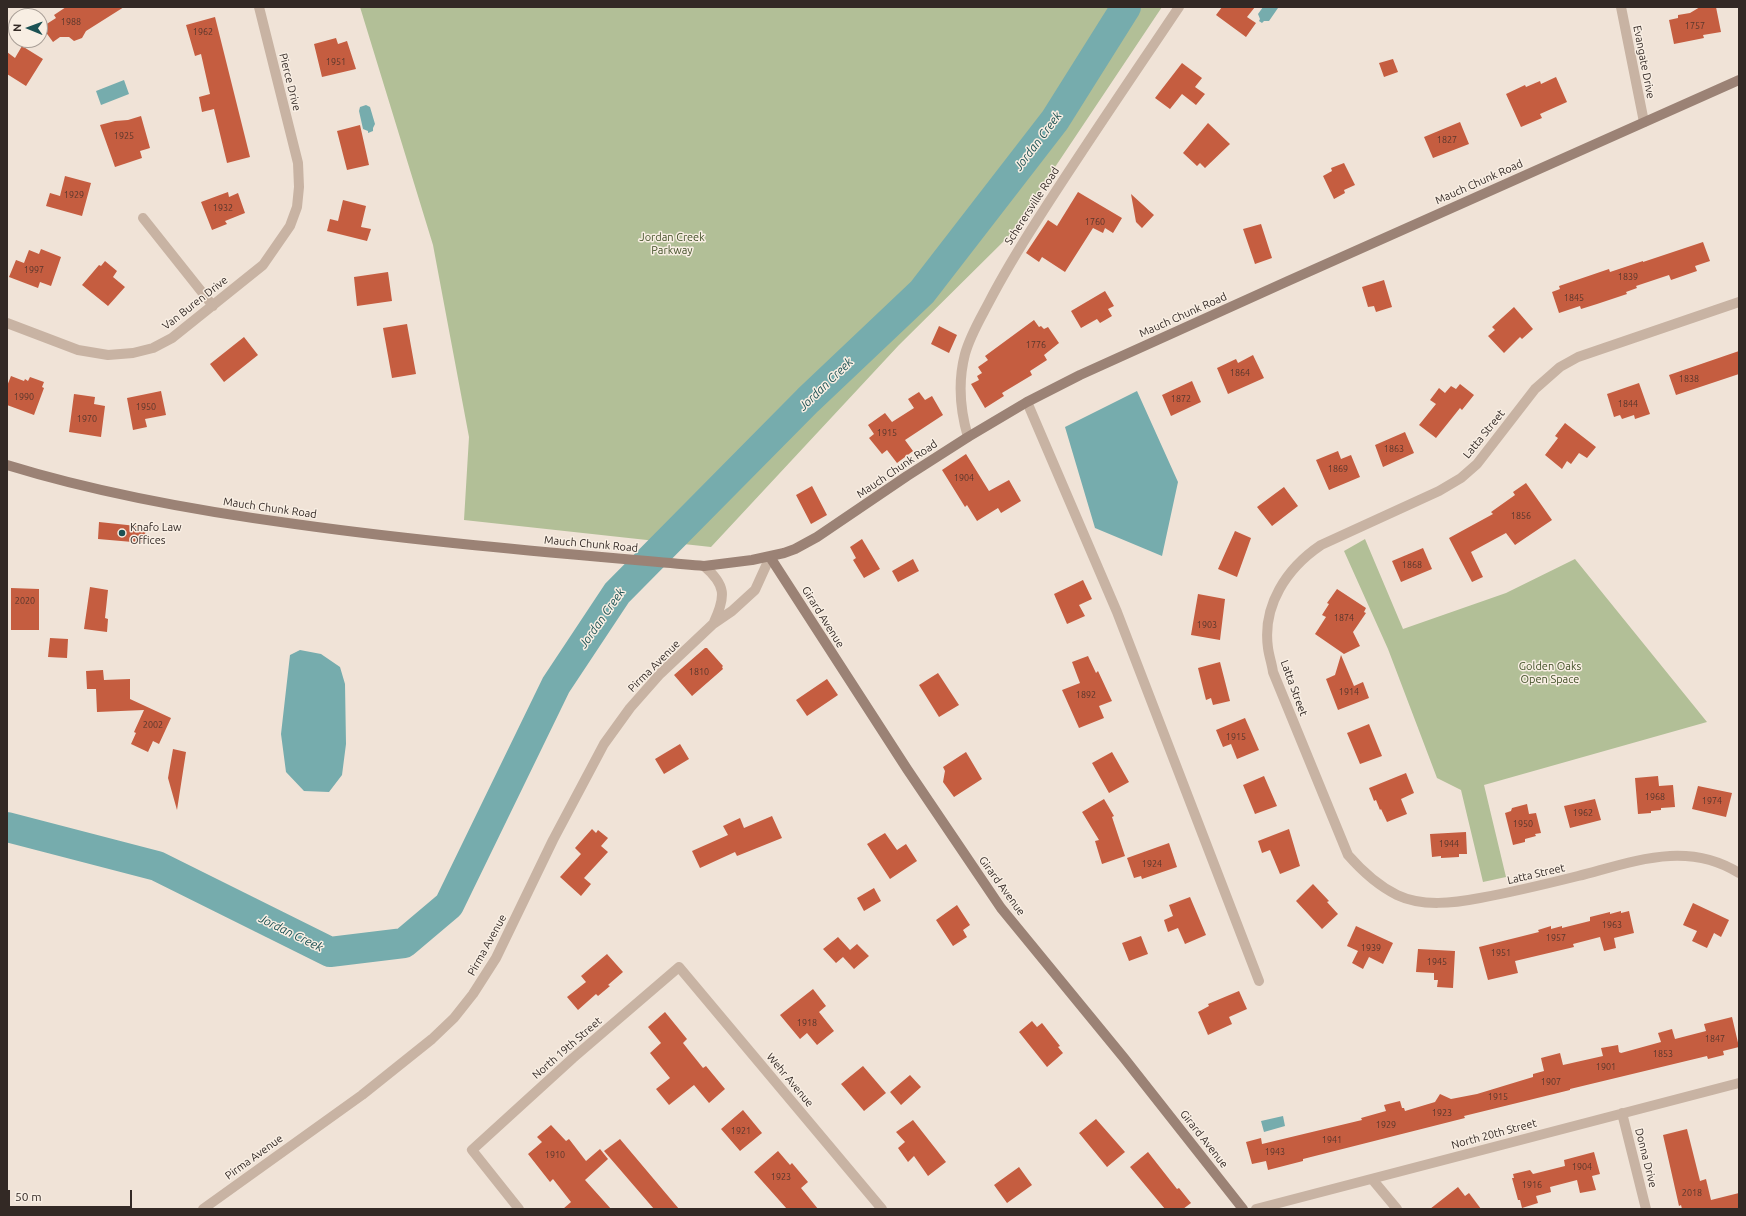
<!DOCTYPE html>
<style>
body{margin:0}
#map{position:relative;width:1746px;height:1216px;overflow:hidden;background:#f0e3d7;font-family:Ubuntu,sans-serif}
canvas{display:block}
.frame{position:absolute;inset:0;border:8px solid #332925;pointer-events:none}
.north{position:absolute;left:8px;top:8px;width:40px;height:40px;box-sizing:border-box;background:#f8eee3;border:1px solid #a99f97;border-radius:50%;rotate:271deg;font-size:11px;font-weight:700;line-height:16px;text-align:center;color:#332925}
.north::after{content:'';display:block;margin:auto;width:14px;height:18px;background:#1b5153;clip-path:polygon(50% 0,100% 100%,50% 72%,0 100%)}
.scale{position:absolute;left:8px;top:1190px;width:124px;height:18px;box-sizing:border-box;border:2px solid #332925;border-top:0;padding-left:5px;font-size:12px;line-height:14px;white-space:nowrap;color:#332925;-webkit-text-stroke:3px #f8eee3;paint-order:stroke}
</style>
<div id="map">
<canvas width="1746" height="1216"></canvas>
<div class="frame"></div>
<div class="north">N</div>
<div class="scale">50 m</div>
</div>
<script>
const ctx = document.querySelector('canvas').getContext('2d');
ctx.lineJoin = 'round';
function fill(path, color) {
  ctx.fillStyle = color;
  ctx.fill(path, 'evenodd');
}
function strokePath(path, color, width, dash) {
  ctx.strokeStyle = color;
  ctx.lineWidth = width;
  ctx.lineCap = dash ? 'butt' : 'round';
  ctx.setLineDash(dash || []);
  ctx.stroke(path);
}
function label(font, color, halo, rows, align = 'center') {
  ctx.font = font + ' Ubuntu,sans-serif';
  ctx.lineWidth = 3;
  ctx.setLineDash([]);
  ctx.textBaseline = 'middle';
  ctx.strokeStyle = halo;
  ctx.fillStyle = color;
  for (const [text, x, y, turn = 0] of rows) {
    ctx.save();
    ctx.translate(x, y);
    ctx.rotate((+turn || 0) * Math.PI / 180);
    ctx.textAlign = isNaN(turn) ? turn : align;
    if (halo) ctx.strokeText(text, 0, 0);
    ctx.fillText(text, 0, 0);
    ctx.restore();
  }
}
const green = new Path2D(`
 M360,7H1162L1009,236L899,345L711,547L464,520L469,437L433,245Z
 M1365,539L1403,629L1506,593L1575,559L1707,722L1484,785L1506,877L1483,882L1461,790L1437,778L1388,649L1344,551Z`);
const water = new Path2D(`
 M1263,7L1278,8L1269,21H1264L1262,23L1259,21L1260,19L1258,14Z
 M124,80L129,94L101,105L96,91Z
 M366,105L370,107L375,124L373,128V131L368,133V131L363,129L359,111L360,107Z
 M1137,391L1178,482L1162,556L1095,528L1065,427Z
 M300,650L321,654L340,667L345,684L346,744L342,775L329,792L304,791L286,772L281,734L290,655Z
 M1283,1116L1285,1126L1264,1132L1261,1121Z`);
const river = new Path2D(`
 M7,827L157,866L330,952L404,943L449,905L556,685L617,593L808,400L922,292L1055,120L1126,7`);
const building = new Path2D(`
 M66,7H124L86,31L82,38L74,41L69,37H60L53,42L42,27L56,18L54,15Z
 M1222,7H1255L1247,17L1256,23L1246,37L1216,15Z
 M1700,7H1716L1721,32L1703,35L1704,38L1674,44L1669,20L1678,18V15L1690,13Z
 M215,17L250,157L227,163L214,109L202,112L199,97L210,94L201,54L195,56L186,25Z
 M336,38L338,44L347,41L356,69L322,77L314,44Z
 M22,46L43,59L26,86L7,74V52L15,58Z
 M1393,59L1398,72L1384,77L1379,63Z
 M1182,63L1202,78L1195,87L1205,94L1196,105L1182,94L1170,109L1155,98Z
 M1556,77L1567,102L1540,114L1542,118L1521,127L1506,94L1525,85L1526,87L1540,81L1541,84Z
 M141,116L150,148L140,151L142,158L115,167L100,125L115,121L128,120Z
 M1460,122L1469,144L1433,158L1424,137Z
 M1208,123L1230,144L1205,168L1200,163L1197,166L1183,153Z
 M360,125L369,165L347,170L337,131Z
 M1344,163L1355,185L1344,190L1345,193L1334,199L1323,176L1332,171L1331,168Z
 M65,176L91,183L82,216L46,206L50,193L60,196Z
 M228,192L229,197L238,193L245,213L225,221L227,224L212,230L201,202Z
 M1078,192L1122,218L1113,233L1105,228L1103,233L1093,228L1065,272L1042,257L1039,262L1026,253L1048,220L1057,226Z
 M1131,194L1154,215L1142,228L1136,222Z
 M343,200L366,206L361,227L371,229L367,241L327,231L330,219L338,221Z
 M1261,224L1272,258L1255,264L1243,229Z
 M1703,242L1710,261L1695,266L1697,271L1671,280L1669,275L1636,286L1637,288L1626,292L1627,294L1597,304L1581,309L1580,306L1559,313L1552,292L1560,289L1559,286L1609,269L1610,272L1643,261V262Z
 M41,249L61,257L51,286L40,282L38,288L9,277L16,260L24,263L29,250L39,254Z
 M105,261L117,271L113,277L125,287L108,306L82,285L99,265L101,266Z
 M388,272L392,301L357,306L354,277Z
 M1384,280L1392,307L1376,312L1374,306L1368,307L1362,287Z
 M1105,291L1114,306L1108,309L1112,316L1100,323L1097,319L1081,328L1071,311Z
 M1514,307L1533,329L1522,339L1520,337L1504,353L1488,336L1495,330L1492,327Z
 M1034,320L1039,327L1041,326L1044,329L1048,327L1059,343L1044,355L1047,360L1030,371L1032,375L1002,393L1004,396L985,408L971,384L979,380L977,376L982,373L978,367L988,360L985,356Z
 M407,324L416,374L392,378L383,328Z
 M939,326L957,335L949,353L931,344Z
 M244,337L258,355L224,382L210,364Z
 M1739,351V374L1676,395L1669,375Z
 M1253,355L1264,378L1228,394L1217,368L1236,359L1238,363Z
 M11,376L24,381L25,379L28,381L30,377L44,382L42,387L44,388L34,415L7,405V386Z
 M1192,381L1201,402L1171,416L1162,395Z
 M1639,383L1650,414L1635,419L1634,415L1622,419L1620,415L1614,417L1607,394Z
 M1460,384L1474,395L1462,410L1460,408L1436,438L1419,425L1436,404L1430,400L1439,388L1445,393L1451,386L1456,389Z
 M161,391L166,415L145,419L147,427L133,430L127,398Z
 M919,392L925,400L932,396L943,415L905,440L913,451L897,463L887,450L882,454L869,438L874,434L868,425L885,413L892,422L914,408L908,399Z
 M74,394L95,397L94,404L105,406L101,437L69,432Z
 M1565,423L1596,447L1587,458L1579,453L1571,464L1567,461L1562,469L1545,455L1558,438L1555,436Z
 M1405,432L1414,453L1383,467L1375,445Z
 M1338,451L1341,459L1351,455L1360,477L1329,490L1316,460Z
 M966,454L989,491L1009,480L1021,501L1001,513L998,508L977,521L967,505L965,507L942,470Z
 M1526,483L1552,520L1515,545L1506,533L1471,552L1483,577L1472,582L1449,538L1493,514L1491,512L1515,495L1513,492Z
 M812,486L827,515L811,524L796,495Z
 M1284,487L1298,506L1272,526L1257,507Z
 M99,522L146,527L144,543L98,539Z
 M1235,531L1251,538L1237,577L1218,569Z
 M862,539L880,569L864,578L853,560L856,558L850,547Z
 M1423,548L1432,569L1401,582L1392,561Z
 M913,559L919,571L898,582L892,571Z
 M1083,580L1092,599L1079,605L1085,616L1067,624L1054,594Z
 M90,587L108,590L105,618L108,619L107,632L84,629Z
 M11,588L39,589V630H11Z
 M1337,589L1366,608L1364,612L1366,613L1353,632L1360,646L1344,654L1315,634L1326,617L1322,615L1329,604L1327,603Z
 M1198,594L1225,599L1220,640L1191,635Z
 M50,638L68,639L67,658L48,657Z
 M705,648H707L723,666L722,667L723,669L692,696L674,675Z
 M1341,655L1354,686L1363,682L1369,698L1338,710L1326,679L1335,675Z
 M1088,656L1096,673L1098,671L1112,701L1099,706L1104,718L1079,728L1062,690L1080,683L1072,662Z
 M1220,662L1230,701L1213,705L1211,698L1206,700L1198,668Z
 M103,670L104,680L130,679V699L171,718L159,744L153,741L148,752L131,744L136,733L134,732L144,710L97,712L96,689H87L86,671Z
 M938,673L959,705L939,717L919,685Z
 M827,679L838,695L807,716L796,700Z
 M1245,718L1259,750L1237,759L1231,744L1223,747L1216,730Z
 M1369,724L1382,756L1360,764L1347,733Z
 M680,744L689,759L664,774L655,759Z
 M173,749L186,752L177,810L168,778Z
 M966,752L982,779L954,797L943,782L945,771L943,767Z
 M1112,752L1129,782L1109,793L1092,763Z
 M1406,773L1414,793L1401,799L1407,814L1387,822L1381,809L1380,810L1376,800L1374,801L1369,788Z
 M1264,776L1277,806L1255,814L1243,785Z
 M1658,776L1659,786L1673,785L1675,807L1661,808V810L1651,811V813L1638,814L1635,778Z
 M1698,786L1732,793L1726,817L1692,809Z
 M1104,799L1114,816L1112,817L1125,856L1102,864L1095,841L1099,840L1082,812Z
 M1595,799L1601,820L1570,828L1564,806Z
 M1527,804L1529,814L1536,813L1541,833L1535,834L1536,836L1525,839V842L1513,845L1505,813L1511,811L1512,808Z
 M772,816L782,838L737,856L735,852L700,868L692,851L728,835L723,826L740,818L744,828Z
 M592,829L596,833L598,830L608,838L601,846L608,852L584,878L591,884L581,896L560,877L581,854L575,848Z
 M1289,829L1300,866L1280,874L1270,850L1262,853L1258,841Z
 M1466,832L1467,854H1459V857L1441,858V856L1432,857L1430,834Z
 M885,833L897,850L906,844L917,861L890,879L867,844Z
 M1169,843L1177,867L1142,879L1141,876L1134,878L1127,858Z
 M1313,884L1329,901L1327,902L1338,914L1322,929L1296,901Z
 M874,888L881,901L864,911L857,898Z
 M1190,897L1206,935L1185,944L1178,928L1168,932L1164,920L1173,916L1169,905Z
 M1693,903L1729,920L1721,937L1714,933L1707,948L1692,941L1697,931L1683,925Z
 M957,905L970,925L963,930L967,937L953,946L936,920Z
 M1621,911V913L1629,911L1634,933L1614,938L1616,948L1604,951L1600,937L1573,944L1574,947L1515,961L1518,973L1488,980L1479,947L1539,932L1538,930L1551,926V929L1562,926V928L1590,921V917L1610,912V914Z
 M1356,926L1393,943L1383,964L1369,957L1363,969L1352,963L1358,951L1347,946Z
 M1141,936L1148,954L1129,961L1122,943Z
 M838,937L850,950L857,944L869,956L854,969L843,957L836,963L823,949Z
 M1418,949L1455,951L1453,988L1437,987L1438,980H1434V973L1416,972Z
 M607,954L623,972L608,985L610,986L598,996L596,994L578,1010L567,997L586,982L581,976Z
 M813,989L826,1006L819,1012L834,1031L817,1045L807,1033L800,1039L780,1015Z
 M1239,991L1247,1009L1229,1017L1232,1024L1208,1035L1198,1012L1209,1006L1208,1004Z
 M665,1012L687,1039L683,1043L703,1068L706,1066L725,1089L709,1103L694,1085L669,1105L656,1089L670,1078L650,1053L661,1043L648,1027Z
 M1732,1017L1739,1047L1723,1051L1724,1055L1708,1059L1707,1056L1570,1089V1090L1464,1116L1465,1118L1303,1159V1161L1268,1170L1266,1161L1252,1164L1246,1142L1261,1138L1262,1144L1362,1120L1361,1118L1386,1111L1384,1105L1400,1101L1402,1108H1404L1405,1111L1435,1102L1440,1094L1451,1099L1477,1094L1533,1077V1074L1544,1071L1541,1058L1560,1053L1563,1065L1603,1056L1601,1048L1618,1045L1619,1052L1621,1053L1661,1042L1658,1033L1672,1029L1675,1039L1706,1031L1704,1024Z
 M1032,1021L1037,1027L1042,1023L1060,1046L1058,1047L1063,1053L1047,1067L1019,1032Z
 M863,1066L886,1093L864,1111L841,1084Z
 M910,1075L921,1087L901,1105L890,1092Z
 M743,1110L762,1133L740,1151L721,1129Z
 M1096,1119L1125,1152L1107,1167L1079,1133Z
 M913,1120L946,1162L928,1176L914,1156L908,1162L898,1148L905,1142L896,1132Z
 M551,1125L566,1141L569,1139L586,1161L600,1149L608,1159L585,1180L611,1209H563L571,1202L553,1179L550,1182L528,1154L542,1142L537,1137Z
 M1687,1129L1700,1181L1706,1179L1711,1200L1739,1193V1209H1682L1681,1205L1679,1206L1663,1135Z
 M620,1139L679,1209H654L604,1151Z
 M778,1151L790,1165L792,1163L808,1182L801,1188L818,1209H787L754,1172Z
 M1148,1152L1177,1189L1179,1188L1191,1203L1183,1209H1165L1130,1167Z
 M1594,1152L1600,1174L1592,1176L1596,1190L1580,1193L1577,1180L1550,1187L1551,1192L1536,1196L1538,1203L1522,1208L1520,1200H1518L1512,1178H1514L1513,1174L1530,1170L1533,1174L1565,1166L1564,1160Z
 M1019,1167L1032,1185L1007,1203L994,1185Z
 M1458,1187L1465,1196L1469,1193L1481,1209H1430Z`);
const street = new Path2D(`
 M1621,7L1644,122
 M143,218L213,306
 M1739,302L1578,357L1560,367L1535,389L1477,464L1461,478L1439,491L1321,545C1287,568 1262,605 1268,648C1269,656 1272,664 1273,672L1348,855C1362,871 1377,885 1397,895C1422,907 1454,903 1480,898C1513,892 1546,884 1578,876C1633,862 1686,840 1739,873
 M7,323L78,350L108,355L133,353L153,348L172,338L263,265L290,226L297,207L299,187L298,163L259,7
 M1027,402L1117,612L1259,981
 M968,437C960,410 958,381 965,354C970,336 979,321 988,304C1003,275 1020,247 1038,219C1084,147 1132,77 1179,7
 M704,566C726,585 726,596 714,622
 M1622,1113L1646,1209
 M1372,1179L1397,1209
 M203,1209L362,1095L432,1039L454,1018L473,994L496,958L553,840L604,744L630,708L660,674L713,624L732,611L755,590L770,557
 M519,1209L472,1150L573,1058L679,967L882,1209
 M1256,1209L1739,1083`);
const secondary = new Path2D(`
 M7,465C101,494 198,511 295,524C431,543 568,554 704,566L752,560L784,553L795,549L817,537L907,476L968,437L1027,402L1080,375L1288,281L1739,80
 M770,557L907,769L1001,908L1124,1058L1243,1209`);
const markers = [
 [122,533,4,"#1b5153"]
];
const numberNames = [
 ["1988",71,22],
 ["1757",1695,26],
 ["1962",203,32],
 ["1951",336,62],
 ["1925",124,136],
 ["1827",1447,140],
 ["1929",74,195],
 ["1932",223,208],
 ["1760",1095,222],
 ["1997",34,270],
 ["1839",1628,277],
 ["1845",1574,298],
 ["1776",1036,345],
 ["1864",1240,373],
 ["1838",1689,379],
 ["1990",24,397],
 ["1872",1181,399],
 ["1844",1628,404],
 ["1950",146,407],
 ["1970",87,419],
 ["1915",887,433],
 ["1863",1394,449],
 ["1869",1338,469],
 ["1904",964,478],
 ["1856",1521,516],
 ["1868",1412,565],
 ["2020",25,601],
 ["1874",1344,618],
 ["1903",1207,625],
 ["1810",699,672],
 ["1914",1349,692],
 ["1892",1086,695],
 ["2002",153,725],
 ["1915",1236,737],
 ["1968",1655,797],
 ["1974",1712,801],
 ["1962",1583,813],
 ["1950",1523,824],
 ["1944",1449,844],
 ["1924",1152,864],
 ["1963",1612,925],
 ["1957",1556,938],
 ["1939",1371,948],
 ["1951",1501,953],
 ["1945",1437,962],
 ["1918",807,1023],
 ["1847",1715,1039],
 ["1853",1663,1054],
 ["1901",1606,1067],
 ["1907",1551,1082],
 ["1915",1498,1097],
 ["1923",1442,1113],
 ["1929",1386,1125],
 ["1921",741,1131],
 ["1941",1332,1140],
 ["1943",1275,1152],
 ["1910",555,1155],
 ["1904",1582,1167],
 ["1923",781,1177],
 ["1916",1532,1185],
 ["2018",1692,1193]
];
const streetNames = [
 ["Evangate Drive",1644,62,79],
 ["Pierce Drive",290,82,76],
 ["Mauch Chunk Road",1479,182,-24],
 ["Scherersville Road",1032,206,-57],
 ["Van Buren Drive",195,303,-38],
 ["Mauch Chunk Road",1183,315,-24],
 ["Latta Street",1484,434,-51],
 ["Mauch Chunk Road",897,469,-34],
 ["Mauch Chunk Road",270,508,8],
 ["Mauch Chunk Road",591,544,5],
 ["Girard Avenue",823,617,58],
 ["Pirma Avenue",654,666,-45],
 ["Latta Street",1294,688,70],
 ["Latta Street",1536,874,-13],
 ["Girard Avenue",1002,886,54],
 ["Pirma Avenue",487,945,-61],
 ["North 19th Street",567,1048,-41],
 ["Wehr Avenue",790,1080,50],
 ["North 20th Street",1494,1134,-15],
 ["Girard Avenue",1204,1139,52],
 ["Pirma Avenue",254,1157,-36],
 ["Donna Drive",1646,1158,76]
];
const parkNames = [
 ["Jordan Creek",672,237],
 ["Parkway",672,250],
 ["Golden Oaks",1550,666],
 ["Open Space",1550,679]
];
const poiNames = [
 ["Knafo Law",130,527],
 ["Offices",130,540]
];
const waterNames = [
 ["Jordan Creek",1038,141,-53],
 ["Jordan Creek",826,384,-44],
 ["Jordan Creek",602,618,-55],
 ["Jordan Creek",291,933,26]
];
fill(green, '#b2bf97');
fill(water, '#76acad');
strokePath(river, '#76acad', 30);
fill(building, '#c55d40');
strokePath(street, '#c8b3a3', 10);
strokePath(secondary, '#9b8275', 10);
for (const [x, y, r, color] of markers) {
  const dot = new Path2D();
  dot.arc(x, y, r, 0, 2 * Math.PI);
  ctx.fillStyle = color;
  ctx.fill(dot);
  strokePath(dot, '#f8eee3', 1.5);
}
label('9px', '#58362c', null, numberNames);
label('11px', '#332925', '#f8eee3', streetNames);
label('11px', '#435129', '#f8eee3', parkNames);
label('11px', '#332925', '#f8eee3', poiNames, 'left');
label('italic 12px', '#1b5153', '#f8eee3', waterNames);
</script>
